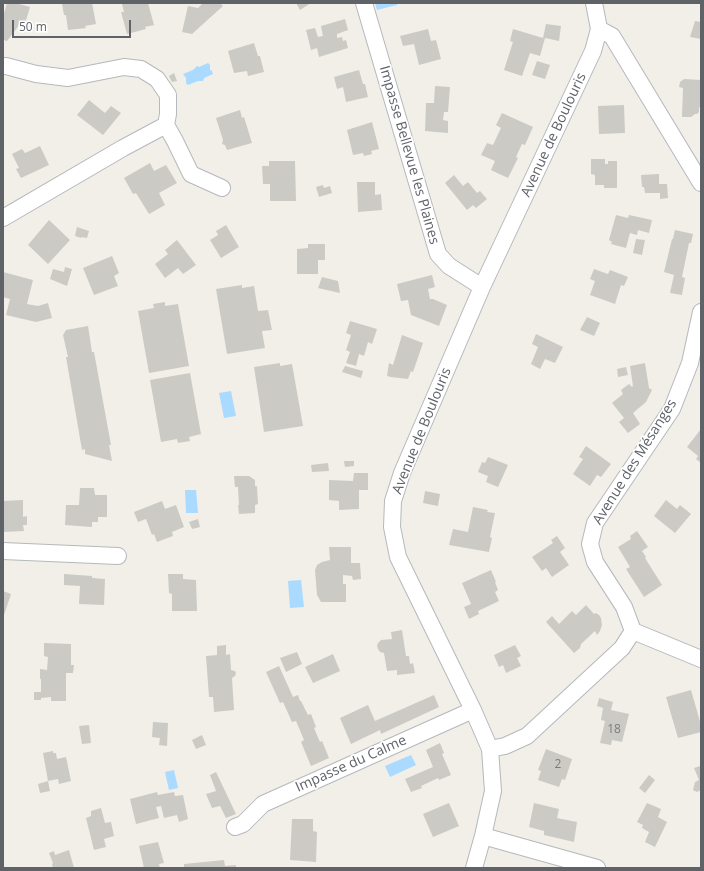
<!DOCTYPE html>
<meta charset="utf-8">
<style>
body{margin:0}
#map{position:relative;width:704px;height:871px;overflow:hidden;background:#f1efe8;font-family:"Open Sans",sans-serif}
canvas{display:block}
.frame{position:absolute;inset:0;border:4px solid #5f6368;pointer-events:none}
.scale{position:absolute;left:12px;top:20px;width:119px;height:18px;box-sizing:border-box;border:2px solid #5f6368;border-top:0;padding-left:5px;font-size:12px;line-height:14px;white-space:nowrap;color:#5f6368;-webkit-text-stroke:3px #fff;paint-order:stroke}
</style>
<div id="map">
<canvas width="704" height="871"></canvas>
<div class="frame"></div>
<div class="scale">50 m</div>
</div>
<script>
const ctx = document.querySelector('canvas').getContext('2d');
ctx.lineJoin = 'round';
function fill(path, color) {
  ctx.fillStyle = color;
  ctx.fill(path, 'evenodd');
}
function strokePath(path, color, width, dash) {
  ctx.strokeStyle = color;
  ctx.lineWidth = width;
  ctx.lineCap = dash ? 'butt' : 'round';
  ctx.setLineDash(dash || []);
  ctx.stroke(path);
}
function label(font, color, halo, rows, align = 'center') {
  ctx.font = font + ' "Open Sans",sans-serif';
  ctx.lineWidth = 3.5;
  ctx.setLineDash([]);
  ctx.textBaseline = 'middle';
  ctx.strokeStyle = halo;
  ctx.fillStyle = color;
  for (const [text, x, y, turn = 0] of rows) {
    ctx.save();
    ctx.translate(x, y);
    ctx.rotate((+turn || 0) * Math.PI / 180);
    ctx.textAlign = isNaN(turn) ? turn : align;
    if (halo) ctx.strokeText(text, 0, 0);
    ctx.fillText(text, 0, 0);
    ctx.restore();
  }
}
const water = new Path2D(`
 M375,3H397V5L377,10Z
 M208,63L210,65V70L212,71L213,74L204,78L203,81H198L188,85L186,83V78L183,74L193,70L197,66L199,67Z
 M231,391L236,416L224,418L219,393Z
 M185,490H196L198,513H186Z
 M301,580L304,607L290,608L288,581Z
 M411,755L416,765L390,777L385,766Z
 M174,770L178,788L169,790L165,772Z`);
const building = new Path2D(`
 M7,3H15L30,7L24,27L19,25L17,28L7,41H6L3,39V19L4,17H3Z
 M67,3H92L96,24L85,26L86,28L68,30L66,15H64L62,4Z
 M125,3H148L154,25L145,27L146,29L127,34L121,12H124L122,4Z
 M203,3H220L223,6L192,34L182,32L188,6L198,8Z
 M296,3H311L300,10Z
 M345,19L348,30L337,34V38L342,37L343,41L346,40L348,48L319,57L317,48L311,50L306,30L315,28L318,37L323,36L321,26Z
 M695,21L701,22V39L690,37Z
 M546,24L561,26L559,41L545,38L540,56L530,53L522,76L504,70L513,42L510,41L513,29L543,38Z
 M428,29L431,41L436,40L441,59L419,65L414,44L403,46L400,36Z
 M254,43L258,56H260L264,72L248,76L247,71L234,73L228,51Z
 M537,61L550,65L545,79L532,75Z
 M359,70L363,84H365L368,97L346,102L343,87L337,89L334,77Z
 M174,73L177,81L172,82L169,76Z
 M684,79L701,80V108L699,107V112L697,114H695L691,117H682L683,88L679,87L680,82Z
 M435,86L450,87L448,112H444L443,120L448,121V133L425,131L426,103H434Z
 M89,100L105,113L111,106L121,113L103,135L77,115Z
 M624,105L625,133L599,134L598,106Z
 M240,110L242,118L244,117L252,143L227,150L225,145L222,144L223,140L216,118Z
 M502,113L533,127L525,145L522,144L516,157L518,158L508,178L491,170L495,161L481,155L487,143L493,145L501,128L496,125Z
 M372,122L379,149L371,151L372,154L364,156L363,153L353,155L347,130Z
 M40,146L49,165L21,178L16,169L19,168L12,154L22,149L25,153Z
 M591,159H605V164H608V161H617V188H604V185H595V175L591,174Z
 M269,161H295L296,201H270V184H263L262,166H269Z
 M150,163L154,171L166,165L177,183L159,193L165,205L149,214L136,193L133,194L124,178Z
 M659,174V184H667L668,198L660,199V193H645L644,187H642L641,175Z
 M454,175L463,186L468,182L477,193L480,191L487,199L476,208L473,205L467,210L445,183Z
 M357,182H375V195L381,194L382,210L358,212Z
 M323,185L324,188L330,186L332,193L319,197L316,187Z
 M616,215L628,218L629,215L652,220L649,233L638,230L637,235L630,233L626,248L611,244L612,242L609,240Z
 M49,220L70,240L48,264L28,245Z
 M226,225L239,247L221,258L210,240L218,235L216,231Z
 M77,227L89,231L87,238L81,237V238L75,236Z
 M675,230L693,234L691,243H689L682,277L685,278L682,295L670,293L674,275L664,272L672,239H673Z
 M636,239L645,240L642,255L633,253Z
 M177,240L196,265L183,274L178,268L165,278L155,264L168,254L165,250Z
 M308,244H325V260H318V274H297V249L308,248Z
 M112,256L119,273L114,276L118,286L94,295L83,268Z
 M65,267L72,269L67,286L50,279L53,269L64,272Z
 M594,269L608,274L610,270L628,277L624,286L621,285L615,304L590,295L595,281L590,279Z
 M3,272L33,280L27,304L38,306L48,303L52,318L36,322L6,315L10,299L3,297Z
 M432,275L435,287L428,289L430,299H433L447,305L439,326L411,315L408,300L401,301L397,284Z
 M322,277L338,281L340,293L318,288Z
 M242,285V288L254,286L258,311L268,310L272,330L262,331L265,348L227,354L216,289Z
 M165,302V306L178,304L189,366L149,373L138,311L154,308L153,304Z
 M587,317L600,323L594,336L580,330Z
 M350,321L377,329L372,344L368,342L364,356L359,354L356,366L346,363L350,352L346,350L351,335L346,333Z
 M88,326L92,352H94L111,445H109L112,461L85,454V449L82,450L66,357H68L63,335L66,330Z
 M536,334L563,347L555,363L545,359L540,369L531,364L538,347L532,344Z
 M402,335L423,343L413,372L411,371L408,379L391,377L387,376L389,363L393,365Z
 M280,363V366L292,364L303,426L264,432L254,367Z
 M645,363L649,388L652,390L646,402L633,413L640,424L628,433L619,422L624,418L612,403L623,394L621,390L629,384L632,387L633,386L630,366Z
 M345,366L363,371L361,378L342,372Z
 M626,367L628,375L618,377L617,369Z
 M190,373L201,434L189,437L190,441L178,443L177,439L161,442L150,380Z
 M701,429V463L696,459L698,456L687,447Z
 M586,446L611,464L601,477L597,475L590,486L573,474L583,459L579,457Z
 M488,457L508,465L498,487L486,482L488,476L478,472L482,462L485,463Z
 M344,461H354V466L345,467Z
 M328,463L329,471L312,472L311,465Z
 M354,473H368V490H359V509L339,510V501L329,500V480L353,481Z
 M234,476H249L255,480V486H257L258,504L255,505V513L239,514L238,505H239L238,487H235Z
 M80,488H94L95,495H107V517H98V522H92V527L65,525L66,505H79Z
 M425,491L440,494L438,506L423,503Z
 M23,500V517L27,516V525H23L24,531L3,532V501Z
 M666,500L677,509L680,505L691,514L675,533L654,516Z
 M162,501L165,509L176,505L184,527L172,532L173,536L157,542L154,534L152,535L146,519L138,522L134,512Z
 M473,507L488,510L487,512L495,513L490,537L492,538L489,552L449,545L453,529L468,532Z
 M198,519L200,527L192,529L189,522Z
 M637,531L648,547L642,551L646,557L645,558L662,585L644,597L626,569L630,567L618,547L631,539L630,536Z
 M557,536L565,548L560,552L569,565L552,577L546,568L542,571L532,557L553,543L551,540Z
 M329,547H351V563H360L361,579L353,580L352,576L343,575V584H346V602H321L317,595L315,570L317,565L322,562L330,560Z
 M491,570L496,582H495L498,590L495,592L499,601L478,611L479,614L469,619L464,607L471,604L462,583Z
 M64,574L92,576V578L105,579L104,605L79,604L80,586L64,585Z
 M168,574H183V579L196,580L197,611H172V594L169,593Z
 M3,591L11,594L3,618Z
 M586,605L594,614L596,613L599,615L601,618L602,625L600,631L597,635L595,631L581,644L580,648L574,653L546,622L552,616L559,624L572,611L576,615Z
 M402,630L406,656H409L410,664L413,663L415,673L397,675V670L387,671L384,653L380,652L378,649L377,646L378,643L381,640L392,639L391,632Z
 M44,643L71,644V665H74L73,673H66V701H51V697L41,698V700H34V692H41V679H40V669L47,670L48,657L44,656Z
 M226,645V655L230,654L231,670L235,671L236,673L235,676L232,678L234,710L214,712L213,697H209L206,656L217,655V646Z
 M515,645L521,656L517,658L521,666L506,673L503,665L499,667L494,655Z
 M297,652L302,664L286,672L280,658Z
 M333,654L340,671L313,683L305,667Z
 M279,666L293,697L298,695L300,701H301L308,715L311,714L316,727L314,728L320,742L322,741L329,758L311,766L301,742L304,740L296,721L292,722L283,702L280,703L266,672Z
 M691,690L701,725V732L678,738L666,697Z
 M434,695L439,707L381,734L380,730L351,744L340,718L368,705L375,721Z
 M599,698L613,702L611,710L629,714L622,742L612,740L611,745L600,743L605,721L601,720L603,708L597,706Z
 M153,722L168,723L167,746L159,745L160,738L152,737Z
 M89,725L91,743L82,744L79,726Z
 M202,735L206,745L196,749L192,740Z
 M440,743L444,753L442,754L451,775L439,780L438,778L421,786L422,788L411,792L405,779L433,767L426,750Z
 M546,749L572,759L565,780L562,779L559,787L538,780L541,771L538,770Z
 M53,751V753H56L57,759L66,757L71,781L59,784L58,779L48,781L43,753Z
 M700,766H701V790L697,792L693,790L695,782L699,780L694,768Z
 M216,772L236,814L226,818L220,806L212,808L206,794L216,791L210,775Z
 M649,775L655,780L645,793L639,788Z
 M48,781L50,791L40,793L38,784Z
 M157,792L158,795L174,792L175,796L183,795L188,819L179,822L177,815L164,818L161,806L156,807L159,818L136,824L130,799Z
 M449,803L459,826L433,837L423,814Z
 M534,803L559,809L557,818L577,822L574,842L544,835V831L529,827Z
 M647,803L661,809L658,817L667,822L655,847L645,842L649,832L642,828L643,825L637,822Z
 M101,808L105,823L111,822L114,836L104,839L106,847L94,850L86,818L91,816V811Z
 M292,819H313V831L317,832L316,862L290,860Z
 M158,842L164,863L159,864L160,868H144L139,846Z
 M69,850L74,868H53L52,864L53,863L49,853L54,851L55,855Z
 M224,860L225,866L236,865V868H184V864Z`);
const minor = new Path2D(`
 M364,3L438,254L449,266L482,287
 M599,29L612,36L701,183
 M3,66H6L36,74L68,78L124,67L141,69L157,79L168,95V114L166,125
 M166,125L175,141L191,174L222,188
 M3,218L123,148L166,125
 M3,551L118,556
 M633,631L701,659
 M490,749L505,746L527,736L622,648L633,631L624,607L595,562L590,544L595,523L672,409L690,363L701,312
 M235,827L243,824L263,804L473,710
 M483,836L597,868
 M474,868L483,836L493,791L490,749L473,710L398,557L392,527L393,501L402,473L482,287L593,51L599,29L594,3`);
const numberNames = [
 ["18",614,730],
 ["2",558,765]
];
const streetNames = [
 ["Avenue de Boulouris",554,135,-65],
 ["Impasse Bellevue les Plaines",409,155,74],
 ["Avenue de Boulouris",422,431,-68],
 ["Avenue des Mésanges",635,462,-58],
 ["Impasse du Calme",351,764,-24]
];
fill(water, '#aadaff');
fill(building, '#cccac5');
strokePath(minor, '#b5b8bc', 18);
strokePath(minor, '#fff', 16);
label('12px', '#7a7d7f', null, numberNames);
label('14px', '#5f6368', '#fff', streetNames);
</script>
